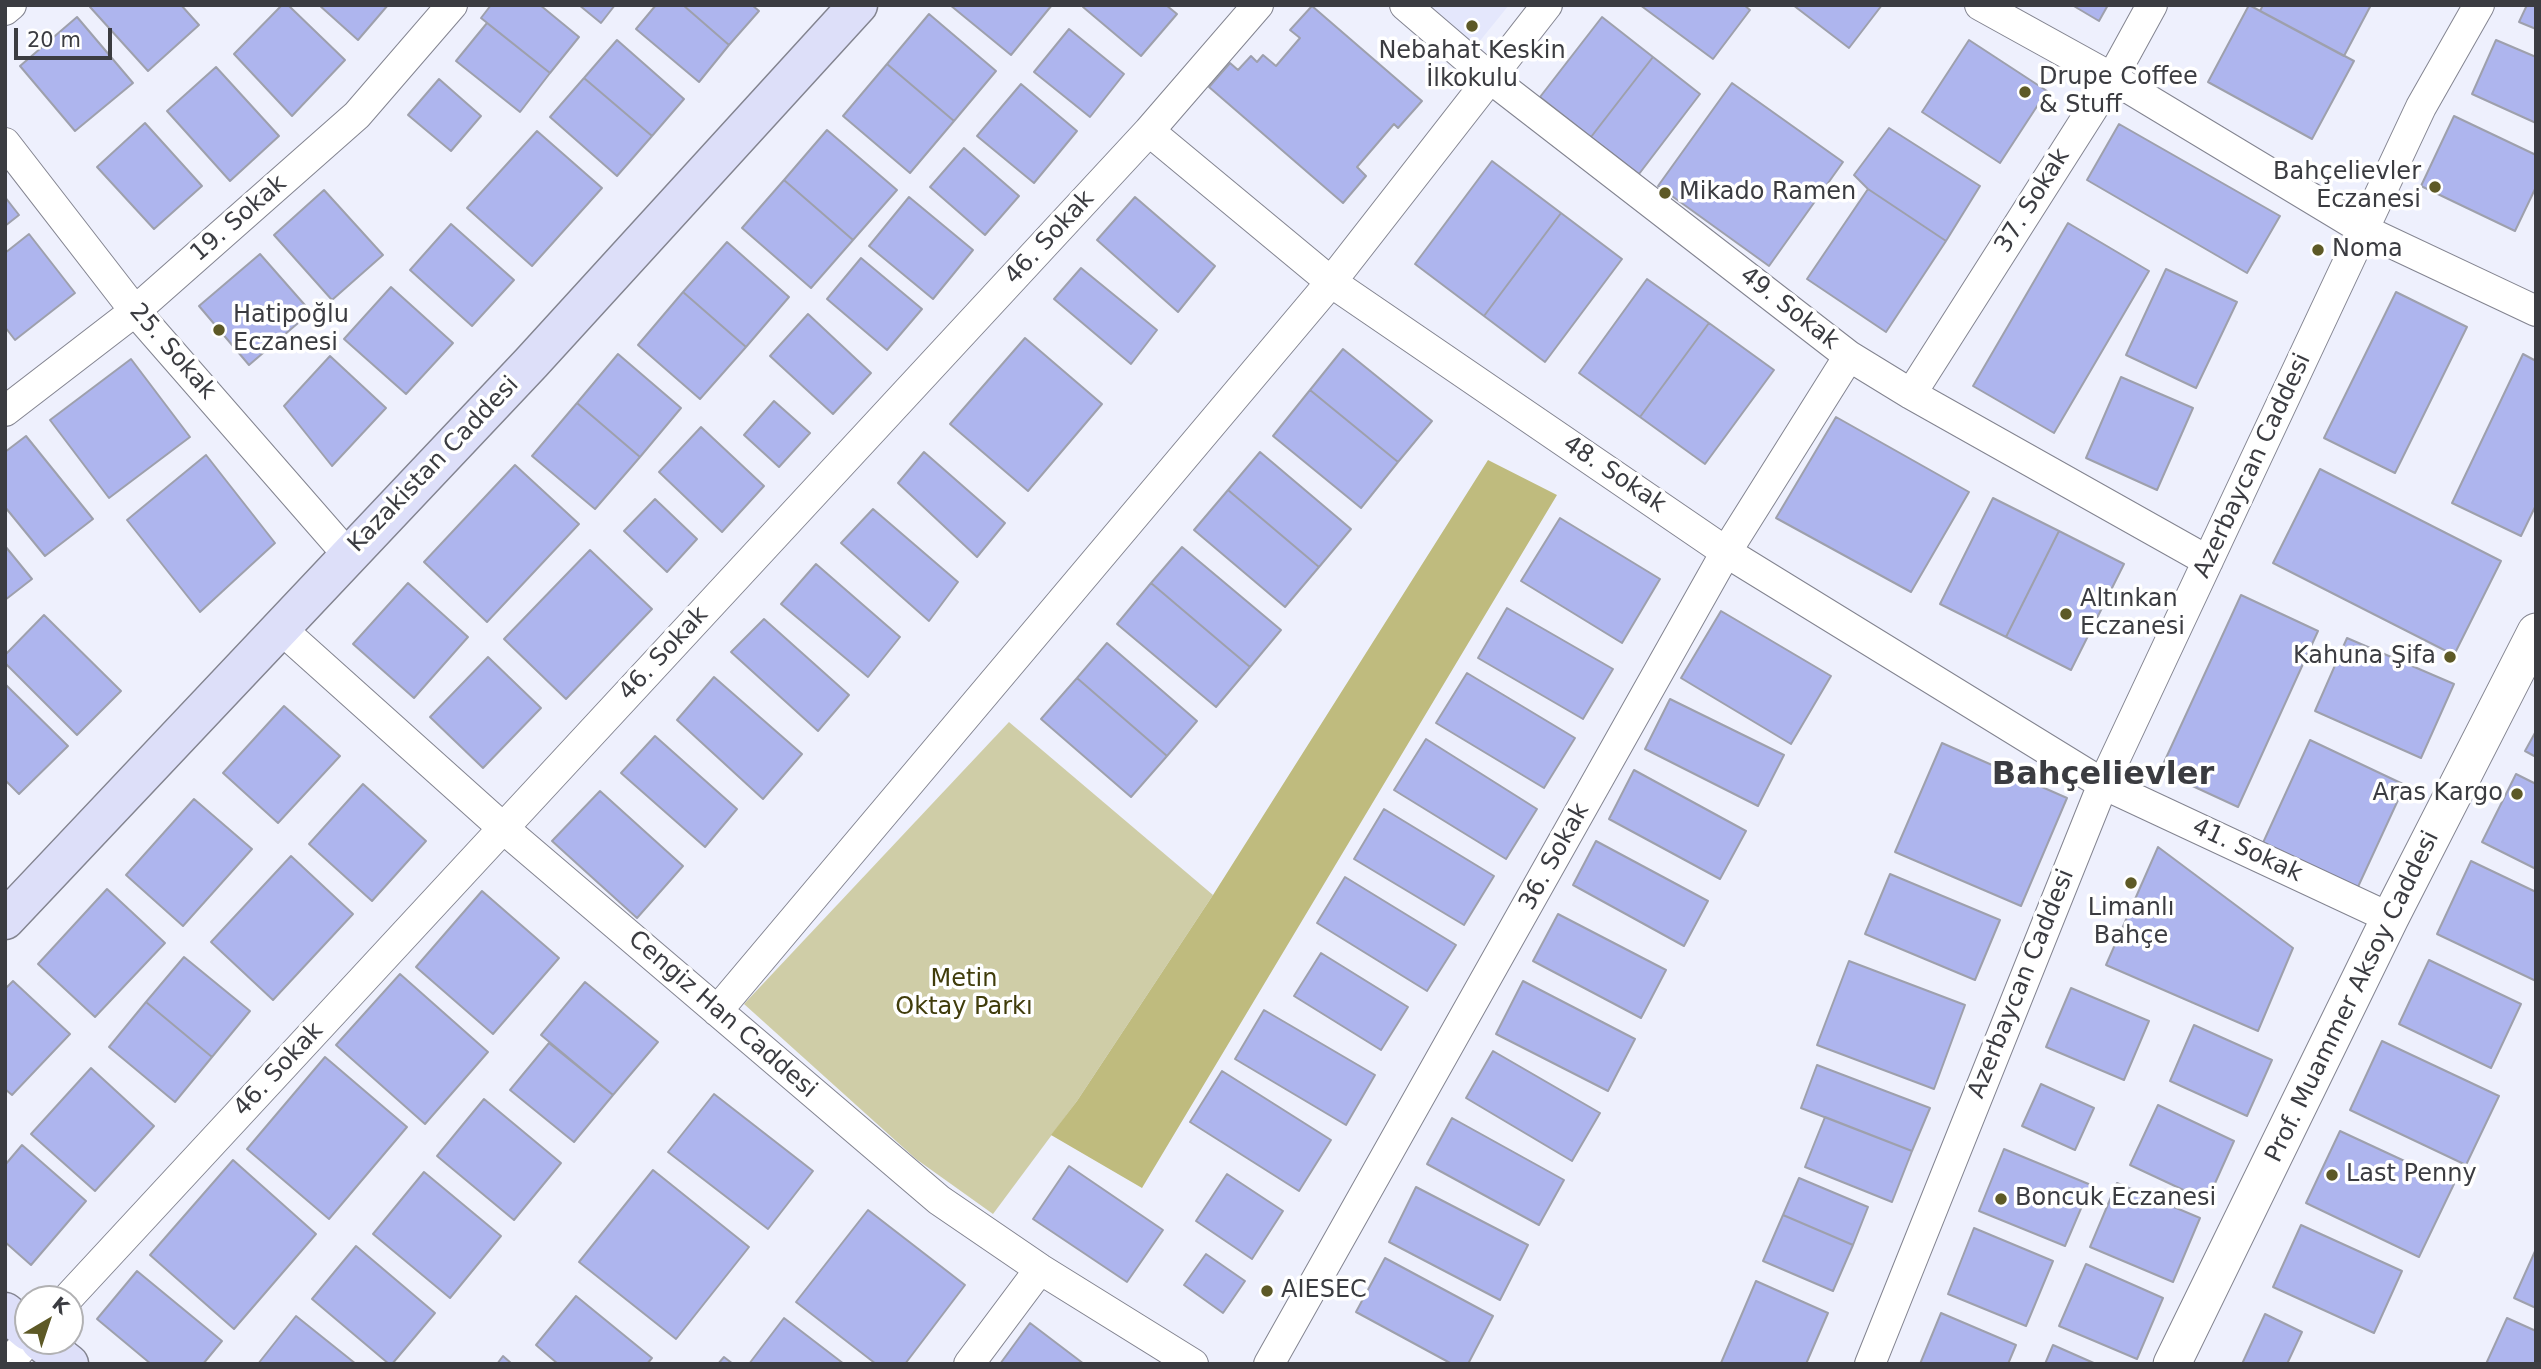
<!DOCTYPE html>
<meta charset="utf-8">
<style>
body{margin:0}
#map{position:relative;width:2541px;height:1369px;overflow:hidden;background:#eef0fd;font-family:"DejaVu Sans",sans-serif}
canvas{display:block}
.frame{position:absolute;inset:0;border:7px solid #3b3c41;pointer-events:none}
.north{position:absolute;left:14px;top:1285px;width:70px;height:70px;box-sizing:border-box;background:#fff;border:2px solid #b1b1b3;border-radius:50%;rotate:39deg;font-size:19px;font-weight:700;line-height:28px;text-align:center;color:#3b3c41}
.north::after{content:'';display:block;margin:auto;width:24px;height:32px;background:#5d5926;clip-path:polygon(50% 0,100% 100%,50% 72%,0 100%)}
.scale{position:absolute;left:14px;top:28px;width:98px;height:32px;box-sizing:border-box;border:4px solid #3b3c41;border-top:0;padding-left:9px;font-size:21px;line-height:24px;white-space:nowrap;color:#3b3c41;-webkit-text-stroke:5px #fff;paint-order:stroke}
</style>
<div id="map">
<canvas width="2541" height="1369"></canvas>
<div class="frame"></div>
<div class="north">K</div>
<div class="scale">20 m</div>
</div>
<script>
const ctx = document.querySelector('canvas').getContext('2d');
ctx.lineJoin = 'round';
function fill(path, color) {
  ctx.fillStyle = color;
  ctx.fill(path, 'evenodd');
}
function strokePath(path, color, width, dash) {
  ctx.strokeStyle = color;
  ctx.lineWidth = width;
  ctx.lineCap = dash ? 'butt' : 'round';
  ctx.setLineDash(dash || []);
  ctx.stroke(path);
}
function label(font, color, halo, rows, align = 'center') {
  ctx.font = font + ' "DejaVu Sans",sans-serif';
  ctx.lineWidth = 7;
  ctx.setLineDash([]);
  ctx.textBaseline = 'middle';
  ctx.strokeStyle = halo;
  ctx.fillStyle = color;
  for (const [text, x, y, turn = 0] of rows) {
    ctx.save();
    ctx.translate(x, y);
    ctx.rotate((+turn || 0) * Math.PI / 180);
    ctx.textAlign = isNaN(turn) ? turn : align;
    if (halo) ctx.strokeText(text, 0, 0);
    ctx.fillText(text, 0, 0);
    ctx.restore();
  }
}
const built = new Path2D(`
 M1428,5H1509L1475,47Z`);
const green = new Path2D(`
 M1009,722L1213,895L1077,1101L993,1214L916,1159L744,1004Z`);
const forest = new Path2D(`
 M1488,460L1557,495L1142,1188L1051,1135L1077,1101L1213,895Z`);
const building = new Path2D(`
 M91,5H181L199,25L148,71L90,7Z
 M282,5H288L345,60L292,116L234,54Z
 M319,5H388L358,40Z
 M491,5H540L579,37L550,73L481,18Z
 M579,5H615L601,23Z
 M656,5H683L729,45L699,82L636,29Z
 M683,5H752L759,11L729,45Z
 M950,5H1052L1011,55Z
 M1084,5H1166L1177,14L1141,56L1083,7Z
 M1640,5H1744L1750,10L1713,59Z
 M1793,5H1882L1849,48Z
 M2072,5H2108L2099,21Z
 M2249,5L2354,61L2312,139L2208,82Z
 M2263,5H2371L2344,56L2260,11Z
 M2527,5H2536V29L2519,22Z
 M1312,6L1422,101L1398,128L1394,124L1357,167L1366,176L1343,203L1209,87L1230,63L1238,70L1251,56L1257,62L1263,55L1276,66L1300,38L1290,30Z
 M929,14L996,71L954,121L887,64Z
 M77,17L133,83L75,131L20,66Z
 M1602,17L1653,57L1591,137L1540,97Z
 M487,23L550,73L520,112L456,61Z
 M1069,29L1124,74L1090,117L1034,72Z
 M617,40L684,99L652,136L584,78Z
 M1969,40L2047,91L2000,163L1922,112Z
 M2496,40L2536,57V123L2472,94Z
 M1653,57L1700,94L1639,174L1591,137Z
 M887,64L954,121L910,173L843,116Z
 M216,67L279,136L230,181L167,111Z
 M584,78L652,136L617,176L550,117Z
 M439,79L481,116L451,151L408,115Z
 M1732,83L1843,162L1769,266L1658,186Z
 M1021,84L1077,131L1034,183L977,136Z
 M2454,116L2536,155V187L2515,231L2421,186Z
 M145,123L202,186L154,229L97,167Z
 M2119,124L2280,216L2247,273L2087,180Z
 M1889,128L1980,186L1946,241L1868,189L1854,175Z
 M827,130L897,190L853,240L784,180Z
 M537,131L602,188L532,266L467,208Z
 M964,148L1019,196L985,235L930,187Z
 M1492,161L1561,213L1484,316L1415,264Z
 M784,180L853,240L811,288L742,228Z
 M1868,189L1946,241L1886,332L1807,279Z
 M324,190L383,255L332,300L274,235Z
 M5,197L19,215L5,226Z
 M909,197L973,250L933,299L869,246Z
 M1135,197L1215,266L1178,312L1097,240Z
 M1561,213L1622,259L1545,362L1484,316Z
 M2068,223L2149,271L2054,433L1973,386Z
 M451,224L514,280L472,326L410,270Z
 M29,234L75,293L15,340L5,327V253Z
 M727,242L789,297L746,347L683,292Z
 M260,254L311,312L249,365L199,306Z
 M861,258L922,309L887,350L827,299Z
 M1081,268L1157,330L1131,364L1054,299Z
 M2166,269L2237,302L2196,388L2126,355Z
 M1647,279L1709,323L1640,417L1579,373Z
 M391,287L453,343L406,394L344,339Z
 M683,292L746,347L700,399L638,345Z
 M2396,292L2467,327L2395,473L2324,438Z
 M808,314L871,373L833,414L770,356Z
 M1709,323L1774,370L1705,464L1640,417Z
 M1025,338L1102,404L1028,491L950,424Z
 M1343,349L1432,421L1398,462L1310,390Z
 M618,354L681,408L640,457L577,403Z
 M2523,354L2536,361V505L2521,536L2452,503Z
 M330,356L386,408L332,466L284,406Z
 M131,359L190,437L109,498L50,420Z
 M2121,377L2193,408L2157,490L2086,458Z
 M1310,390L1398,462L1361,508L1273,436Z
 M774,401L810,433L779,467L744,435Z
 M577,403L640,457L595,509L532,456Z
 M1836,417L1969,492L1911,592L1776,518Z
 M701,427L764,486L722,532L659,472Z
 M26,436L93,519L45,556L5,507V452Z
 M924,452L1005,523L977,557L898,483Z
 M1260,452L1351,529L1319,567L1228,490Z
 M206,455L275,543L200,612L127,520Z
 M515,465L579,524L487,622L424,562Z
 M2320,469L2501,561L2454,655L2273,563Z
 M1228,490L1319,567L1285,607L1194,530Z
 M1993,498L2059,531L2006,637L1940,604Z
 M655,499L697,539L667,572L624,531Z
 M873,509L958,582L929,621L841,543Z
 M1560,518L1660,579L1622,643L1521,581Z
 M2059,531L2124,564L2071,670L2006,637Z
 M5,546L32,579L5,600Z
 M1182,547L1281,630L1250,667L1151,583Z
 M590,550L652,609L566,699L504,639Z
 M816,564L900,637L868,677L781,604Z
 M408,583L468,637L414,698L353,644Z
 M1151,583L1250,667L1216,707L1117,624Z
 M2241,595L2318,631L2238,807L2160,771Z
 M1507,608L1613,669L1583,719L1478,658Z
 M1721,611L1831,676L1791,744L1681,678Z
 M44,615L121,691L77,735L5,663V655Z
 M764,619L849,695L818,731L731,652Z
 M2347,638L2454,684L2421,758L2315,711Z
 M1107,643L1197,721L1167,756L1077,678Z
 M488,657L541,708L483,768L430,717Z
 M1467,673L1575,738L1544,788L1436,723Z
 M714,677L802,754L763,799L677,720Z
 M1077,678L1167,756L1131,797L1041,719Z
 M5,684L68,746L19,794L5,780Z
 M1670,699L1784,755L1758,806L1645,749Z
 M284,706L340,756L278,823L223,773Z
 M2536,731V757L2525,751Z
 M655,736L737,809L705,847L621,773Z
 M1426,739L1537,809L1506,859L1394,790Z
 M2310,740L2405,785L2357,889L2262,845Z
 M1942,743L2067,798L2021,906L1895,852Z
 M1634,770L1746,831L1720,879L1609,819Z
 M2516,774L2536,784V869L2482,842Z
 M363,784L426,841L372,901L309,844Z
 M600,791L683,866L637,918L552,841Z
 M194,799L252,849L183,926L126,875Z
 M1384,809L1494,876L1464,925L1354,859Z
 M1596,841L1708,901L1684,946L1573,885Z
 M2158,847L2293,948L2258,1031L2106,965Z
 M291,856L353,914L273,1000L211,942Z
 M2471,861L2536,892V981L2437,934Z
 M1890,874L2000,920L1975,980L1865,934Z
 M1345,877L1456,945L1427,991L1317,923Z
 M107,889L165,943L95,1017L38,964Z
 M482,891L559,958L493,1034L416,967Z
 M1558,914L1666,970L1641,1018L1533,961Z
 M1321,953L1408,1007L1381,1050L1294,996Z
 M184,957L250,1011L212,1057L146,1002Z
 M2429,960L2521,1004L2491,1068L2399,1024Z
 M1849,961L1965,1005L1934,1089L1817,1045Z
 M400,974L488,1052L425,1124L336,1045Z
 M13,981L70,1034L12,1095L5,1089V989Z
 M1523,981L1635,1039L1608,1091L1496,1034Z
 M585,982L658,1042L613,1095L541,1035Z
 M2071,988L2149,1021L2124,1080L2046,1047Z
 M146,1002L212,1057L175,1102L109,1047Z
 M1264,1010L1375,1075L1346,1125L1235,1059Z
 M2194,1025L2272,1060L2247,1116L2170,1081Z
 M2382,1041L2499,1096L2466,1165L2350,1110Z
 M549,1043L613,1095L574,1142L510,1090Z
 M1493,1051L1600,1113L1572,1161L1466,1098Z
 M325,1057L407,1127L329,1219L247,1149Z
 M1817,1065L1930,1108L1912,1151L1801,1108Z
 M91,1068L154,1126L95,1191L31,1134Z
 M1222,1071L1331,1140L1299,1191L1190,1122Z
 M2041,1084L2094,1108L2075,1150L2022,1126Z
 M714,1094L813,1171L768,1229L668,1152Z
 M484,1099L561,1163L514,1220L437,1156Z
 M2158,1105L2234,1141L2207,1201L2130,1165Z
 M1825,1117L1912,1151L1892,1202L1805,1167Z
 M1452,1118L1564,1180L1539,1225L1427,1164Z
 M2340,1131L2454,1184L2419,1257L2306,1203Z
 M22,1145L86,1201L31,1265L5,1242V1165Z
 M2004,1149L2091,1185L2065,1246L1979,1211Z
 M233,1160L316,1234L234,1329L150,1255Z
 M1069,1166L1163,1230L1127,1282L1033,1219Z
 M653,1170L749,1247L676,1339L579,1262Z
 M424,1172L501,1236L450,1298L373,1234Z
 M1227,1174L1283,1211L1252,1259L1196,1221Z
 M1799,1178L1868,1207L1853,1245L1783,1215Z
 M2117,1183L2200,1218L2173,1282L2090,1247Z
 M1416,1187L1528,1245L1500,1300L1389,1242Z
 M868,1210L965,1285L905,1364H876L796,1302Z
 M1783,1215L1853,1245L1833,1291L1763,1261Z
 M2301,1225L2402,1271L2374,1333L2273,1287Z
 M1974,1228L2053,1261L2026,1326L1948,1294Z
 M356,1246L435,1313L392,1364H389L312,1299Z
 M2536,1249V1308L2514,1298Z
 M1206,1254L1245,1281L1223,1313L1184,1285Z
 M1385,1258L1493,1316L1468,1364H1452L1356,1312Z
 M2086,1264L2163,1298L2137,1359L2059,1326Z
 M137,1271L222,1341L203,1364H151L97,1319Z
 M1756,1281L1828,1313L1806,1364L1721,1363Z
 M576,1296L652,1358L647,1364H558L536,1345Z
 M1941,1313L2016,1345L2008,1364H1920Z
 M2265,1314L2302,1332L2287,1364H2242Z
 M296,1316L356,1364H258Z
 M784,1318L844,1364H749Z
 M2507,1318L2536,1331V1364H2486Z
 M1030,1323L1084,1364H1000Z
 M2053,1345L2096,1364H2045Z
 M503,1356L512,1364H497Z
 M724,1357L733,1364H718Z`);
const minor = new Path2D(`
 M1405,5L1490,78L1849,356L1911,394L2208,561
 M1980,5L2112,78L2364,230L2536,311
 M5,10L11,5
 M1149,131L1331,282L1726,552L2103,784L2390,918
 M5,143L135,311L348,555
 M1911,394L2112,78L2152,5
 M5,411L135,311L357,115L452,5
 M280,628L503,828L939,1200L1040,1269L1193,1364
 M717,1011L1331,282L1547,5
 M67,1299L1149,131L1258,5
 M7,1364L28,1341
 M969,1364L1040,1269
 M1269,1364L1726,552L1849,356
 M1870,1364L2103,784L2421,107L2479,5`);
const tertiary = new Path2D(`
 M2172,1364L2390,918L2536,632`);
const secondary = new Path2D(`
 M5,920L531,363L858,5
 M5,1312L28,1331
 M40,1341L69,1364`);
const markers = [
 [1472,26,7,"#5d5926"],
 [2025,92,7,"#5d5926"],
 [2435,187,7,"#5d5926"],
 [1665,193,7,"#5d5926"],
 [2318,250,7,"#5d5926"],
 [219,330,7,"#5d5926"],
 [2066,614,7,"#5d5926"],
 [2450,657,7,"#5d5926"],
 [2517,794,7,"#5d5926"],
 [2131,883,7,"#5d5926"],
 [2332,1175,7,"#5d5926"],
 [2001,1199,7,"#5d5926"],
 [1267,1291,7,"#5d5926"]
];
const poiNames = [
 ["Nebahat Keskin",1472,52,"center"],
 ["İlkokulu",1472,80,"center"],
 ["Drupe Coffee",2039,78],
 ["& Stuff",2039,106],
 ["Bahçelievler",2421,173,"right"],
 ["Eczanesi",2421,201,"right"],
 ["Mikado Ramen",1679,193],
 ["Noma",2332,250],
 ["Hatipoğlu",233,316],
 ["Eczanesi",233,344],
 ["Altınkan",2080,600],
 ["Eczanesi",2080,628],
 ["Kahuna Şifa",2436,657,"right"],
 ["Aras Kargo",2503,794,"right"],
 ["Limanlı",2131,909,"center"],
 ["Bahçe",2131,937,"center"],
 ["Last Penny",2346,1175],
 ["Boncuk Eczanesi",2015,1199],
 ["AIESEC",1281,1291]
];
const streetNames = [
 ["37. Sokak",2033,201,-58],
 ["19. Sokak",239,219,-41],
 ["46. Sokak",1050,238,-47],
 ["49. Sokak",1789,309,38],
 ["25. Sokak",172,352,49],
 ["Kazakistan Caddesi",434,465,-46],
 ["Azerbaycan Caddesi",2253,466,-65],
 ["48. Sokak",1614,475,34],
 ["46. Sokak",664,654,-47],
 ["41. Sokak",2247,851,25],
 ["36. Sokak",1555,857,-61],
 ["Azerbaycan Caddesi",2022,984,-68],
 ["Prof. Muammer Aksoy Caddesi",2353,997,-64],
 ["Cengiz Han Caddesi",722,1015,41],
 ["46. Sokak",279,1070,-47]
];
const parkNames = [
 ["Metin",964,980],
 ["Oktay Parkı",964,1008]
];
const districtNames = [
 ["Bahçelievler",2103,776]
];
fill(built, '#e4e7fc');
fill(green, '#cfcda7');
fill(forest, '#bfbb7e');
fill(building, '#aeb5ee');
strokePath(building, '#9ea0ac', 2);
strokePath(minor, '#838490', 32);
strokePath(tertiary, '#838490', 39);
strokePath(secondary, '#838490', 41);
strokePath(minor, '#fff', 30);
strokePath(tertiary, '#fff', 37);
strokePath(secondary, '#dddff9', 38);
for (const [x, y, r, color] of markers) {
  const dot = new Path2D();
  dot.arc(x, y, r, 0, 2 * Math.PI);
  ctx.fillStyle = color;
  ctx.fill(dot);
  strokePath(dot, '#fff', 2.5);
}
label('24px', '#3b3c41', '#fff', poiNames, 'left');
label('24px', '#3b3c41', '#fff', streetNames);
label('24px', '#403c0b', '#fff', parkNames);
label('bold 32px', '#3b3c41', '#fff', districtNames);
</script>
